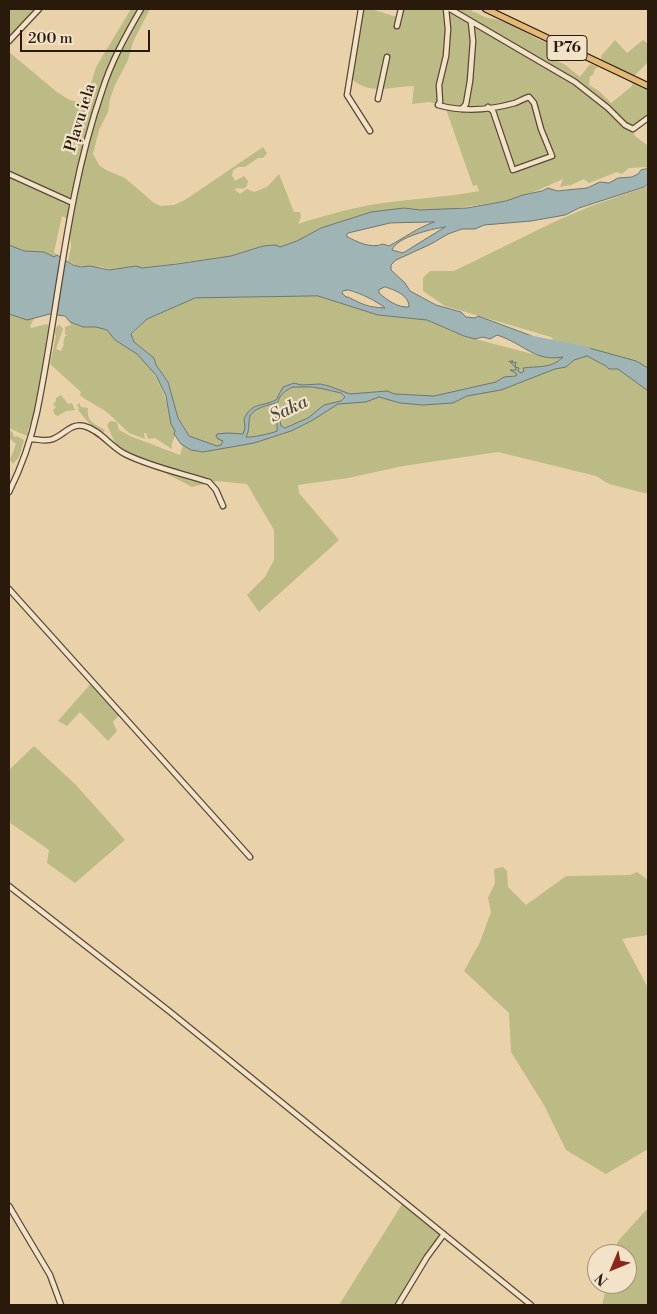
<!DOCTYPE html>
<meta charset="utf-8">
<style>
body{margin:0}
#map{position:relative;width:657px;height:1314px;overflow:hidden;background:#e9d2aa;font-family:"Libre Bodoni",serif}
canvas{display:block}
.frame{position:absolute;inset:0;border:10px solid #291a0c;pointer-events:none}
.north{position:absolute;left:587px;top:1244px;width:50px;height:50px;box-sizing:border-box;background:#f1e2c8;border:1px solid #a1927d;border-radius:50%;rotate:225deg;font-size:14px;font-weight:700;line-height:20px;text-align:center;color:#291a0c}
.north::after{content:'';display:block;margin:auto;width:18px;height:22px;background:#8f2418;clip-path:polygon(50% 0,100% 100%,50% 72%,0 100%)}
.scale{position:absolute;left:20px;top:30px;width:130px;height:22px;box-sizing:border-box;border:2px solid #291a0c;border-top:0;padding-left:6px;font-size:15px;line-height:18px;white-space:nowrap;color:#291a0c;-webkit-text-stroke:4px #f1e2c8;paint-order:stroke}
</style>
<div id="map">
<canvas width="657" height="1314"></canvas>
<div class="frame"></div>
<div class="north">N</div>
<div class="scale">200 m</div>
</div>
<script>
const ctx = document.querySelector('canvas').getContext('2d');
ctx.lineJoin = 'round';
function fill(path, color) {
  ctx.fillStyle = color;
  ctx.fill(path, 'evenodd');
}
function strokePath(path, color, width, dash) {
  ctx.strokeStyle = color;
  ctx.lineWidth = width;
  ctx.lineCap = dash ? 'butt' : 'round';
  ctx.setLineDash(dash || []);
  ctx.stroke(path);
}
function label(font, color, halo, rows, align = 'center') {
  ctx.font = font + ' "Libre Bodoni",serif';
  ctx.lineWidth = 4.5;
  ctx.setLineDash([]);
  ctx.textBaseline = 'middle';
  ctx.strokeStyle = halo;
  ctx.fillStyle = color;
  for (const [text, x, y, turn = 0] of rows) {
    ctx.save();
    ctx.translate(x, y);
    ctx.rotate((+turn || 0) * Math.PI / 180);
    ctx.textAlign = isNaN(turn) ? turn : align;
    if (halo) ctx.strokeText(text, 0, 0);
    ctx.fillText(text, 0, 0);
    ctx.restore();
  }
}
const green = new Path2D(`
 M9,9H35L9,38Z
 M131,9H139C116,48 99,89 86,132C81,151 79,179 72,196L68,198L52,193L9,172V52L58,93L70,100L77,102L81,101L88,94L96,67Z
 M144,9H150L133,42L128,60L115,85L110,99L108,112L99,130L93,154L99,165L106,170L125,178L154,203L161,206L174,205L185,200L263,147L267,153L263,158H258L245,167H238L233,170L232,175L235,181L244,176L248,181L247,186L243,189L240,188L234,189L240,194L247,189L254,192L267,187L279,174L294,212H300L301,217L298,224C326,215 361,205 391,202C420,198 449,197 479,191L477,185L473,186L447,112L444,105L429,102L412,104L414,86C392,86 370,96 352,79L364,9H371L397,17L400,9H443L571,81L604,108L605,107L627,129L633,131L635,136L648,146V167L629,168L622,174L617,172L589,183L584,179L571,185L560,187L563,179L536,191L506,201L442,210H420L404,208L371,212L321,228L297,241L280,247L276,245L263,246L231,256L142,268C131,264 121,270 110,269C108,269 105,268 102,267C90,266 79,269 68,261L71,247L70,236L81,176L97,114L113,69Z
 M452,9H471L473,12C479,13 483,17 488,18C505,19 523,32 540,40C552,45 564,50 575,57L568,56L564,53L557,61L564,64L580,77L590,64L598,67L595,69L593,75L590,76L589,85L599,91L611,103L631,87L633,84L629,81L648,90V117L635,126L630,128L587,89Z
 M615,40L627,53L643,40L647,43L648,40V62L635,75L629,74L601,59V56Z
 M9,176L63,201L69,206L68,219L62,216L54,252L57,255L54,258L44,252L24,251L9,245Z
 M646,187L648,188V494L609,484L596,476L498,452L403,466L348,478L298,485L299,493L339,540L259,612L247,595L265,577L274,560V530L247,484L216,481L192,487L156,468L119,451L107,425L110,421L117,422L119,430L130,436L180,455L187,432L178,418L168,382L156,365L154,358L134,342L131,335L147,319L195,298L318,296L378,315L427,320L464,336L536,355L565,356L551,337L445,306L423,291V278L430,271H454L554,222L591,206Z
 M9,314L27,320L35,317L30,326L31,328L47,324L49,327L35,413C33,421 27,426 28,434L27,436L9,428Z
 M70,322C74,324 79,327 84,327C92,328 100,325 107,330C110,332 111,336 114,339C120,345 130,348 137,354C161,374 167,403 175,432C176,438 170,442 172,449L155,438L148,439L146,433H144L145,439L129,433L107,412L82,397L80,395L81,392L50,364L56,336L55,332L56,327L60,325L63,329L56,349L61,351L64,344L63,343L65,336H67L65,334V327L71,325Z
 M61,395L68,404L72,403L75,410L66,411L58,416L55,415L53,410L56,407L53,404L56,401V398Z
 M79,403L81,407L88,408C86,421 94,424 105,430L102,435L93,428L78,410L79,408L77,405Z
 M9,430L13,433L14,437L17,436L24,440L19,457L13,464L10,460L16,444L9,438Z
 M93,681L121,713L113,722L117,731L108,741L80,712L67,726L58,721Z
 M34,746L76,785L125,840L75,883L47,863L49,850L9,822V770Z
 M503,867L507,871L508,887L526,905L566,876L630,875L637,872L648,880V935L622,939L648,988V1149L606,1174L566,1150L544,1105L511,1052L509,1013L464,971L480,942L491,912L488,898L495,883L494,869Z
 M404,1201L444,1234L398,1305H339Z
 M648,1208V1305H602L607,1284H627V1254H614L618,1241Z`);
const water = new Path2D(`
 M648,169V184L644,187L579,208L565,215L531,221L484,225L475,229H462L448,234L431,244L396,260L391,265V270L405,283L410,291L436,305L461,312L466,317L475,318L478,316L532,336L540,344L566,346L575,350L589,348L636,361L648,368V391L618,369H609L606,366L587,356L574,360L566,367L555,369L501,390L467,396L453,403L423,405L400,403L379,397L366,402L338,404L313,420L291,431L254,443L203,452L191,450L181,444L174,434L175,431L171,424L166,396L156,375L137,354L115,340L107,330L96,327H83L70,322L65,316L50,314L27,320L9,314V245L24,251L44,252L54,257L57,255L73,265L81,267L90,266L109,270L136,266L142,268L177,264L231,256L263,246L276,245L280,247L297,241L321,228L371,212L404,208L420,210L467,208L506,201L523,195L542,191L548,188L557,191L587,188L600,182L609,183L618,178L632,177L638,174L641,170ZM434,222C417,228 404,238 389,246L383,244C371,249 357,242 346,236L348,233L390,223ZM445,227L403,253L392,250C397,237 431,229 445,227ZM385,287C395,290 409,295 409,307C398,308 387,300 379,293V290ZM349,290C362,294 375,300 385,308C367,307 364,305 348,297H346L342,293L343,291ZM318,296L378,315L427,320L464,336L475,339L483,337L490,339L497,335C525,344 534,362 563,357C551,369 537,366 523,368L524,371L521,373L518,371L519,368L515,367L516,362L513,363L512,360V362L509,361L516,368V370H510L517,374L516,376L504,377L496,382L434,396L395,394L387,391L350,394L329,386L320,384L301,385L294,383L283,387L276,400C261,407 252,402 244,419L245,428L243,434L227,433L217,434L216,436L218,439L223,441L221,445L217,446L189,436L178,418L168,382L156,365L154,358L134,342L131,334L147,319L195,298ZM293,387H312L324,389L341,393L345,397L341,401L324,405L308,418L285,428L281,426L280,421L281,419C273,405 278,393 293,387ZM276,403C273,413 278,419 277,431C273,433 251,438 246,437C250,430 248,423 250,416C254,408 268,405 276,403Z`);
const river = new Path2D(`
 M528,339L587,351`);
const minor = new Path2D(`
 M361,9L347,95L370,131
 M446,9L448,29L446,56L439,85L440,102L438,105C463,112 490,110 515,103C520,101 525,98 529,97L534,103L541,129L552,156L513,170L493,111L488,107
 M450,9L575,82L608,108L625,125L633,129L648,118
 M397,26L401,9
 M9,41L39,9
 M378,99L387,57
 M462,109L466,104L470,81L473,41L471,22
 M9,174L73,203
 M31,439C38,439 46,442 53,439C65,434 71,423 84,426C100,430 111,447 125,454C151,467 181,473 209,482L216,490L223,506
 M9,492C22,466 31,440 37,412C59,305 66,195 102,91C111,62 126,35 141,9
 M9,589L250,857
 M9,886L169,1011L531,1305
 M9,1206L50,1275L61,1305
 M398,1305L427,1257L444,1234`);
const major = new Path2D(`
 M486,9L648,86`);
const shields = [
 [567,48,40]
];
const shieldNames = [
 ["P76",567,48]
];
const streetNames = [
 ["Pļavu iela",81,118,-73]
];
const waterNames = [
 ["Saka",289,410,-25]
];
fill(green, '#bcba85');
fill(water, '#9eb4b5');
strokePath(water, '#6f7671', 1);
strokePath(river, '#9eb4b5', 8);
strokePath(minor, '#594834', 7);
strokePath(major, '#291a0c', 8);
strokePath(minor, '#f1e2c8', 4.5);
strokePath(major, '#e4b975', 5.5);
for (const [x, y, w] of shields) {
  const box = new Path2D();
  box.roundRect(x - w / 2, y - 12.5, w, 25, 4);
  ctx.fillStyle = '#f1e2c8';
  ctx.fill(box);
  strokePath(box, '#291a0c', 1);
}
label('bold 15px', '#291a0c', null, shieldNames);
label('16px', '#291a0c', '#f1e2c8', streetNames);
label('italic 18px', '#4c483f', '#f1e2c8', waterNames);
</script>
